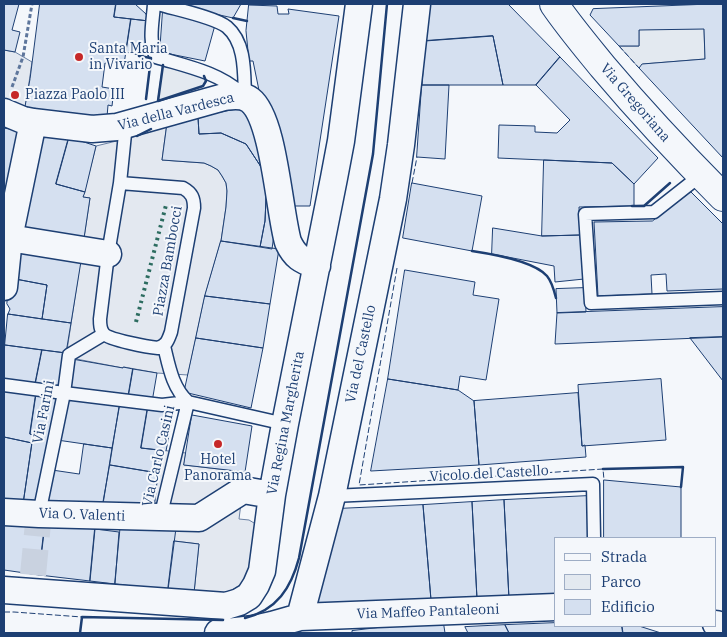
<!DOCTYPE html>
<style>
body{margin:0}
#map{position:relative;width:727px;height:637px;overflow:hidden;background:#f4f7fb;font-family:"IBM Plex Serif",serif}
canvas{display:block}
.frame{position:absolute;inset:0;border:5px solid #1d3f73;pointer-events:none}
.legend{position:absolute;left:554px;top:537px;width:162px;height:90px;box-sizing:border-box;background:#f4f7fb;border:1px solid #9eadc5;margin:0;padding:6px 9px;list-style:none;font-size:15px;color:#1d3f73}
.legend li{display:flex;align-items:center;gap:10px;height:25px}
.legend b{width:25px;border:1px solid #9eadc5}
</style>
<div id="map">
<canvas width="727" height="637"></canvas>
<div class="frame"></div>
<ul class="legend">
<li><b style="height:6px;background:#f4f7fb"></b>Strada</li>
<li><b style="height:14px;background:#e3e9f0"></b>Parco</li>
<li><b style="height:14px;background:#d5e0f0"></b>Edificio</li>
</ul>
</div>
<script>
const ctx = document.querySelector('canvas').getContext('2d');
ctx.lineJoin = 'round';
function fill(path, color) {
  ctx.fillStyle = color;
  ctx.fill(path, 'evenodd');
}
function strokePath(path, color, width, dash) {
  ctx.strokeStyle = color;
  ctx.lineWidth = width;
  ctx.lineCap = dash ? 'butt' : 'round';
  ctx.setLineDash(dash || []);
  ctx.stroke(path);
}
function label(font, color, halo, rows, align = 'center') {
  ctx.font = font + ' "IBM Plex Serif",serif';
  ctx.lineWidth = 4;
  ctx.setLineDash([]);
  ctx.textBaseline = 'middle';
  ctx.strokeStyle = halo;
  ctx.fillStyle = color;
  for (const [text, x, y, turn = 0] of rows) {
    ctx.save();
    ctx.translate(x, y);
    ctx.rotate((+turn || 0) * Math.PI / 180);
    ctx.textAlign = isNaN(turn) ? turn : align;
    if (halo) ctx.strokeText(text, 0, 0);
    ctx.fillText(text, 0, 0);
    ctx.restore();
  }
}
const green = new Path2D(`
 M704,29L705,59L643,64L639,68L619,46H639V30Z
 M163,65L205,77C206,81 206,83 203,86L158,101Z`);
const parking = new Path2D(`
 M4,50L15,52L32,62L22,131L4,128Z
 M167,123L162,160L204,163L211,166L218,170L222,176L226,183L227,191L226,207L221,241L205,296L188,375L157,373L124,367L123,368L66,357L90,198L83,197L96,146L137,136Z
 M160,450L186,453L184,465L245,472L239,519L249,520L259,526L261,538L245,582L232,590L217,595L194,593L199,544L174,541L154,509Z`);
const building = new Path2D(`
 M4,4H19L12,30L20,32L15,52L4,50Z
 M40,4H116L114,17L131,19L124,64L105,63L102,87L114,89L112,106L108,105L107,117L24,112L30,79Z
 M116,4H135L146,14L149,21L114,17Z
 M190,4H241L233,18L193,9Z
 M427,4H508L560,57L536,85H503L493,36L425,41Z
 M710,4H723V158L639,68L642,64L705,59L704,29L639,30V46H619L590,15L593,9Z
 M249,5L277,6L278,14H289L288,9L339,16L310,206H289L263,110L253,61H249L246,31Z
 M163,10L215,25L205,61L160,52Z
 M131,19L149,21L143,56L126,52Z
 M493,36L503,85H422L425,41Z
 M560,57L658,158L634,184L612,163L498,158L499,125L535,126V132L557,133L570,120L536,85Z
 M422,85H449L445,159L417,157Z
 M253,106L270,165L275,227L272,249L260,247L265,221L267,176L246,144L221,133L199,134L198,117Z
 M198,117L199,134L221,133L246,144L267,176L265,221L260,247L221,241L226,207L227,191L226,183L222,176L218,170L211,166L204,163L162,160L167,123Z
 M39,127L69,137L56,184L85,192L83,197L90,198L83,245L16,234Z
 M4,128L22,131L4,207Z
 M69,137L96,146L85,192L56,184Z
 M544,160L612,163L634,184V206L579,207L580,235L542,236Z
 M412,183L482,196L472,251L403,238Z
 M691,192L723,224V289L667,291L666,274L651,275L652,294L598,296L594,222L652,221Z
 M493,228L542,236L580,235L584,279L555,282L554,266L492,254Z
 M221,241L279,249L270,304L205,296Z
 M15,243L82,255L71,323L42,319L47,285L10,278Z
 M405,270L475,282L473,295L499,299L486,380L460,376L458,390L388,379Z
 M10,278L47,285L42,319L8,314L10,309L7,304Z
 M585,288L586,312L557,313L556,289Z
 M205,296L270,304L263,348L196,338Z
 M723,307V337L555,344L557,313Z
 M8,314L71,323L66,353L5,345Z
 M723,337V381L690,338Z
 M196,338L263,348L251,408L188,393L186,391L185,388Z
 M5,345L42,350L35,385L4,380Z
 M42,350L66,353L62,389L35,385Z
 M72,359L123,368V367L133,369L128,398L67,389Z
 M133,369L157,373L152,402L128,398Z
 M388,379L458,390L474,401L479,465L371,471Z
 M661,379L666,440L582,446L578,385Z
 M4,390L36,394L30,434L33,435L32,443L4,437Z
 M578,393L582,446L585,445L586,457L479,465L474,401Z
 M36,394L56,398L50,442L38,506L23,504L33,435L30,434Z
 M67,400L120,403L112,448L57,440Z
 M120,403L148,406L141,448L160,450L158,473L110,465Z
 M148,406L174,409L166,451L141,448Z
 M192,415L252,426L245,472L184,465Z
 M4,437L32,443L23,504L4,501Z
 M84,444L112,448L103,504L45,506L52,470L79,474Z
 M110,465L158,473L154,509L103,504Z
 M604,480L681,487V538H604Z
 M588,496V538H556V598L509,599L504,500Z
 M504,500L509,599H477L472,502Z
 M472,502L477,599L431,600L423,505Z
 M423,505L431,600L312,603L335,509Z
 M4,519L45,524L39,575L4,570Z
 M121,522L176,528L168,590L115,584Z
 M45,524L95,529L90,581L39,575Z
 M95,529L119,532L115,584L90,581Z
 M174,541L199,544L194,593L168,590Z
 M443,620L445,633H352V631Z
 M556,623V626H622L623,633H509L505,625Z
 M505,625L509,633H468L465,627Z
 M622,626H639L661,633H623Z`);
const streetTunnel = new Path2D(`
 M33,575L38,523`);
const path = new Path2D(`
 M12,87L23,57L32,4`);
const lane = new Path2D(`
 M154,4C153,22 148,40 156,57C185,66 218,72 241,93
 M158,4C174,9 215,17 227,27C246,43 244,74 245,96
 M701,175L654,212L585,214L591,303L723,298
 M120,183L108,254L100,319C100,324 100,330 104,334C110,340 148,347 158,348C167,345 168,340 171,332L194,208C194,198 192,193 183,188L120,183L126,124
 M164,346C169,366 172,387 188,402L285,424
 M4,385L64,393L162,405L188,402L160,518
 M332,496L593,484L594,538
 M39,514L64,393L69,355L104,334`);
const street = new Path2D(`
 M4,112L23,120L33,122L92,129L117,127L224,97C233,96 242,94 250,100C274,118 279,211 288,242C295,257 301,260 317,266
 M9,238L108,254
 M4,287L9,238L33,122
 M4,512L39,514L199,518L243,490L272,495
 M4,590L226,606L239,602L249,596L256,585L262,571L272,495L285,424L334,178L341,141L359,4
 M300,617L332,496L393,199L401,145L417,4
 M716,624L723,626
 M218,633L254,629L272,625L300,617L556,607`);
const primary = new Path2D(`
 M554,4C569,26 586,46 603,67C641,112 681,155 723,197`);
const hedge = new Path2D(`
 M136,322L166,205`);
const fence = new Path2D(`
 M619,46L639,68
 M412,183L417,157
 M397,268L359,485L603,469L604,480
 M4,612H14L82,617`);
const wall = new Path2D(`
 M233,18L247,21
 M139,56L151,58L146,99
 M163,65L158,101L203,86L206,81L204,76
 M137,136L151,129
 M632,206H644L670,183
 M472,251C492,254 534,261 547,276C552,282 554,290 556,298
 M603,469L683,467L681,487
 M245,618C277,610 291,588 299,558L373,154L387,4
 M80,633L82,617L223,620`);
const markers = [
 [79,57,5,"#c62828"],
 [15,95,5,"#c62828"],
 [218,444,5,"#c62828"]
];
const poiNames = [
 ["Santa Maria",89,49],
 ["in Vivario",89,65],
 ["Piazza Paolo III",25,95],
 ["Hotel",218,460,"center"],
 ["Panorama",218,476,"center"]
];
const streetNames = [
 ["Via Gregoriana",635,103,49],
 ["Via della Vardesca",176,112,-14],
 ["Piazza Bambocci",168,261,-80],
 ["Via del Castello",361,354,-78],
 ["Via Farini",44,412,-79],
 ["Via Regina Margherita",286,423,-79],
 ["Via Carlo Casini",159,456,-77],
 ["Vicolo del Castello",489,474,-3],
 ["Via O. Valenti",82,515,2],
 ["Via Maffeo Pantaleoni",428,612,-2]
];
fill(green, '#e3e9f0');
strokePath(green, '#687fa3', 1);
fill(parking, '#e3e8f0');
strokePath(parking, '#687fa3', 1);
fill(building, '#d5e0f0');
strokePath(building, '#1d3f73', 1);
strokePath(streetTunnel, '#c9d2e0', 26, [26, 13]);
strokePath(lane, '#1d3f73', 15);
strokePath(street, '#1d3f73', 29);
strokePath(primary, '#1d3f73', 30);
strokePath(path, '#5e769c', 3, [4, 2.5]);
strokePath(lane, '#f4f7fb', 12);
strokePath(street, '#f4f7fb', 26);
strokePath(primary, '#f4f7fb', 28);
strokePath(hedge, '#2c6c60', 4, [2.5, 4]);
strokePath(fence, '#1d3f73', 1, [6, 2.5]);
strokePath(wall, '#1d3f73', 2.5);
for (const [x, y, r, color] of markers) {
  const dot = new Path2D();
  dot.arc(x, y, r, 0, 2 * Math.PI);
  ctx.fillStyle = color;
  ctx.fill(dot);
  strokePath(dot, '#f4f7fb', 2);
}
label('14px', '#1d3f73', '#f4f7fb', poiNames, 'left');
label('14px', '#1d3f73', '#f4f7fb', streetNames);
</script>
